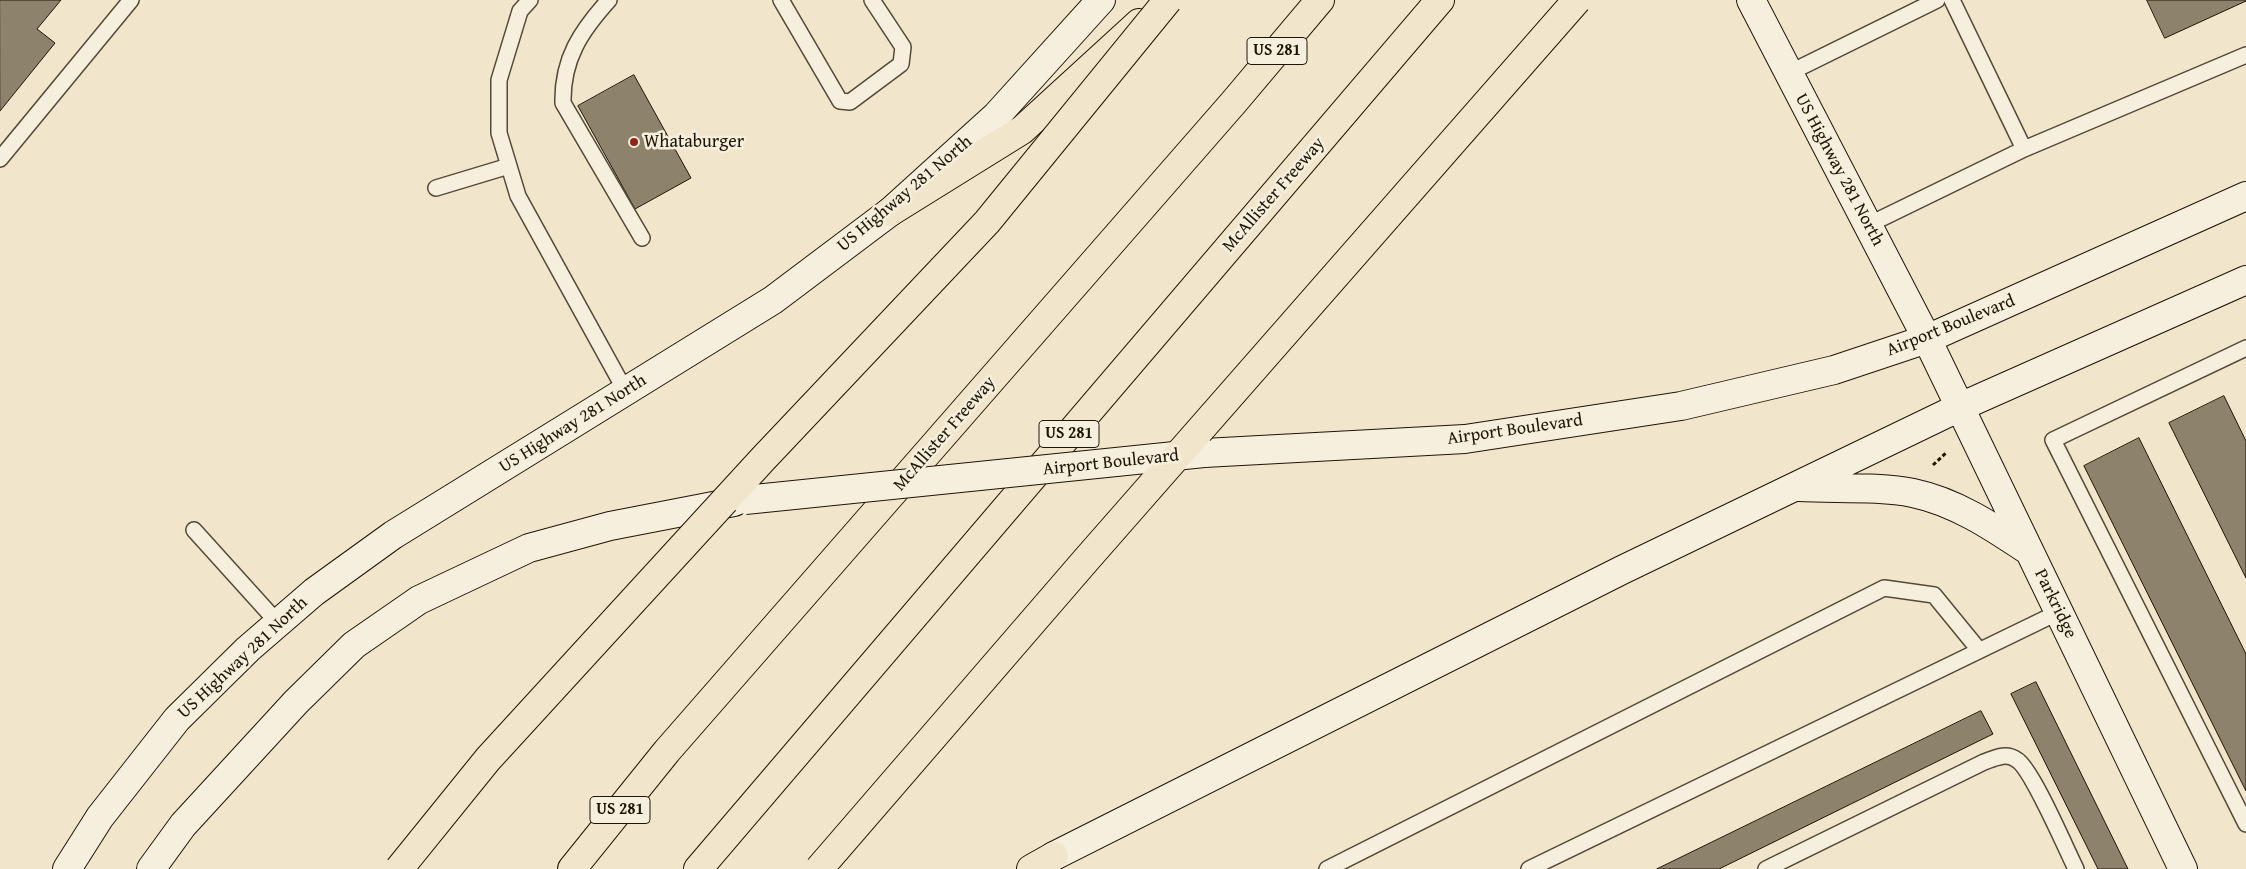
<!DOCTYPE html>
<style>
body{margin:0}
canvas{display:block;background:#f1e6cb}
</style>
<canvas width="2246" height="869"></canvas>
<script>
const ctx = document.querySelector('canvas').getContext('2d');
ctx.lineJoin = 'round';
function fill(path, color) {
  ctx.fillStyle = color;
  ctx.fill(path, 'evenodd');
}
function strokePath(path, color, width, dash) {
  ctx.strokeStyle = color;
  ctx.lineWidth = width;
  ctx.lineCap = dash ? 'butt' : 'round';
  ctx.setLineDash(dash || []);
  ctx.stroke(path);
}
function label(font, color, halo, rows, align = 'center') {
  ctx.font = font + ' "Gentium Book Plus",serif';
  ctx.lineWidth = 5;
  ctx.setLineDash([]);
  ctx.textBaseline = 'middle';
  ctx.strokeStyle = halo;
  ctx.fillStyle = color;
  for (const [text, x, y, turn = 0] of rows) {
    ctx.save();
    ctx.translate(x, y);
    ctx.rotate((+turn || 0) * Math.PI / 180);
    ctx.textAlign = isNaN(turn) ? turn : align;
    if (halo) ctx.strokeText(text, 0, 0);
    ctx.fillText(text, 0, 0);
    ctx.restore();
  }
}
const building = new Path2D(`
 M0,0H61L37,29L55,43L0,111Z
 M2147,0H2246V1L2165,38Z
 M634,75L691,178L635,209L578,106Z
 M2224,396L2246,441V578L2169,423Z
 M2139,438L2246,654V791L2084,466Z
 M2036,682L2128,869H2098L2011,694Z
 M1981,711L1993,734L1719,869H1657Z`);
const path = new Path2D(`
 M1933,465L1947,452`);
const lane = new Path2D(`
 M530,0L520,11L499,80V133L518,196L626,392
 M609,0C581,31 562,59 563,103L642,238
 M781,0L840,101L850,102L901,64L903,47L872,0
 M1952,0L2024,149
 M1789,73L1937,0
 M0,159L131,0
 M436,188L509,166
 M1868,225L2024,149L2246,55
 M2246,348L2053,440L2246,824
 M194,530L278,623
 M1327,869L1884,588L1934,595L1979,650
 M1529,869L2059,612
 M1766,869L1984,762C1995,758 2006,752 2017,760C2032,769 2066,849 2076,869`);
const secondary = new Path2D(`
 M1751,0L1927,339L2183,869
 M1204,453L1465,439L1681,406L1834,370L1927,339L2246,196
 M1799,487C1834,489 1879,486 1913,493C1956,502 1993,527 2029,551
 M1054,856L1622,570L1960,407L2246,280
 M67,869L100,817L177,719L248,649L314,592L393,535L773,300L890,212L997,115L1101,0
 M151,869L183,825L296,702L354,645L419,600L529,548L610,526L734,502`);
const highway = new Path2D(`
 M890,212L1022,130L1139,23
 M572,869L667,751L1234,102L1320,0
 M698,869L1440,0
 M1031,869L1054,856`);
const secondaryBridge = new Path2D(`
 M745,500L1204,453`);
const highwayBridge = new Path2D(`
 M399,869L488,759L762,460L987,222L1168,0
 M819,869L1086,560L1577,0`);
const markers = [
 [634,142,5,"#8f2418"]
];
const shields = [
 [1277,51,60],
 [1069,434,60],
 [620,810,60]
];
const shieldNames = [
 ["US 281",1277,51],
 ["US 281",1069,434],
 ["US 281",620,810]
];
const poiNames = [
 ["Whataburger",644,142]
];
const streetNames = [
 ["US Highway 281 North",1839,170,62],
 ["US Highway 281 North",905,194,-40],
 ["McAllister Freeway",1274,195,-49],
 ["Airport Boulevard",1951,326,-22],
 ["US Highway 281 North",573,424,-32],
 ["Airport Boulevard",1515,430,-8],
 ["McAllister Freeway",945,434,-49],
 ["Airport Boulevard",1111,463,-6],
 ["Parkridge",2055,604,64],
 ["US Highway 281 North",243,658,-43]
];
fill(building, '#8d826c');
strokePath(building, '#201505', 1);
strokePath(lane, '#544936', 18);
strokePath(secondary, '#201505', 30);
strokePath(highway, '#201505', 30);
strokePath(path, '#201505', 3, [4, 2.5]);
strokePath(lane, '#f6efdd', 15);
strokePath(secondary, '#f6efdd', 28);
strokePath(highway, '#f1e6cb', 28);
strokePath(secondaryBridge, '#201505', 30, []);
strokePath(highwayBridge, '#201505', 30, []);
strokePath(secondaryBridge, '#f6efdd', 28);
strokePath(highwayBridge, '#f1e6cb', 28);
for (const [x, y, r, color] of markers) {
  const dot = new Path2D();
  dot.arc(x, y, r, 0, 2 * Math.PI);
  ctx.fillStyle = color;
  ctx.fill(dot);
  strokePath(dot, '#f6efdd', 2);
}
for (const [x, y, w] of shields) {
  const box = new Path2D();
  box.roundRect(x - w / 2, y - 13.5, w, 27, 4);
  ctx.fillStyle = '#f6efdd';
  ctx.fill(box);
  strokePath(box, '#201505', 1);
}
label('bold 16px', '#201505', null, shieldNames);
label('18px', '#201505', '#f6efdd', poiNames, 'left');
label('18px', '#201505', '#f6efdd', streetNames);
</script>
